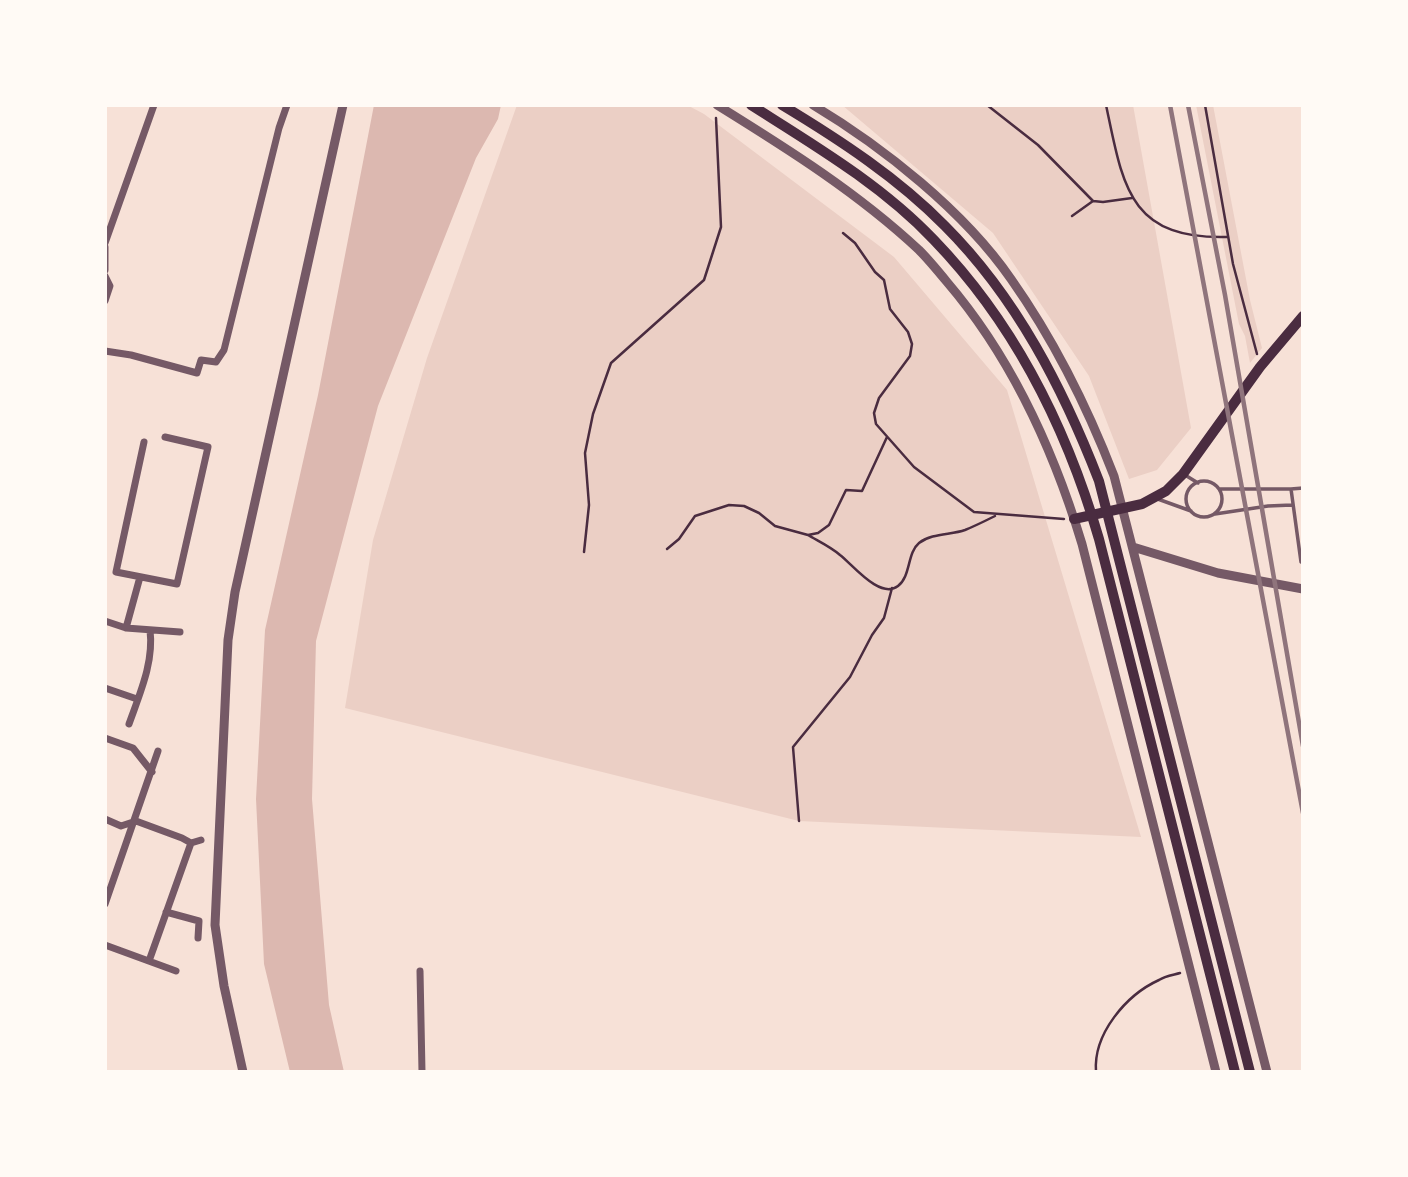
<!DOCTYPE html>
<style>
body{margin:0}
#map{position:relative;width:1408px;height:1177px;overflow:hidden;background:#f7e1d7;font-family:"IBM Plex Serif",serif}
canvas{display:block}
.frame{position:absolute;inset:0;border:107px solid #fffaf5;pointer-events:none}
</style>
<div id="map">
<canvas width="1408" height="1177"></canvas>
<div class="frame"></div>
</div>
<script>
const ctx = document.querySelector('canvas').getContext('2d');
ctx.lineJoin = 'round';
function fill(path, color) {
  ctx.fillStyle = color;
  ctx.fill(path, 'evenodd');
}
function strokePath(path, color, width, dash) {
  ctx.strokeStyle = color;
  ctx.lineWidth = width;
  ctx.lineCap = dash ? 'butt' : 'round';
  ctx.setLineDash(dash || []);
  ctx.stroke(path);
}
const green = new Path2D(`
 M517,105H687L704,114L894,257L1007,390L1141,837L799,821L345,708L373,540L427,358Z
 M842,105H1133L1191,428L1157,470L1129,479L1089,376L993,233Z
 M1196,105H1213L1250,300L1262,348L1250,363L1245,336L1239,324Z`);
const water = new Path2D(`
 M374,105H501L498,119L476,158L378,406L316,641L312,799L329,1005L344,1072H290L264,964L256,799L265,630L318,395Z`);
const path = new Path2D(`
 M987,105L1038,145L1093,201L1103,202L1132,198
 M1106,105C1123,185 1128,240 1228,237
 M1205,105L1233,264L1257,354
 M1072,216L1093,201
 M843,233L855,243L875,272L884,280L890,309L908,332L912,344L910,356L879,398L874,413L876,424L914,467L974,512L1064,519
 M808,535C818,541 831,547 840,555C852,564 880,600 898,586C911,576 907,553 919,543C932,533 951,535 965,530C975,526 985,521 995,516
 M667,549L679,539L695,516L729,505L744,506L759,513L775,526L808,535L818,533L829,525L846,490L862,491L887,437
 M584,552L589,505L585,453L593,414L611,363L704,280L721,227L716,118
 M799,821L793,747L850,677L872,635L884,618L892,588
 M1096,1072C1093,1034 1126,995 1159,980C1165,976 1173,975 1180,973`);
const service = new Path2D(`
 M1185,475L1198,483
 M1186 499a18 18 0 1 1 36 0a18 18 0 1 1-36 0Z
 M1303,488L1291,489L1301,562L1303,563
 M1219,489H1291
 M1155,498L1191,511
 M1215,514L1268,506L1292,505`);
const minor = new Path2D(`
 M105,243L154,105
 M105,247V270
 M105,276L110,286L105,301
 M105,351L131,355L197,373L201,360L216,362L224,350L279,128L287,105
 M144,442L116,572L177,584L208,447L165,437
 M105,621L126,628L180,632
 M126,628L140,577
 M105,688L137,699
 M129,724C140,693 154,662 150,630
 M105,738L133,748L152,772
 M105,819L121,826L136,821L182,838L191,843
 M105,904L158,751
 M166,912L199,921L198,938
 M105,945L176,971
 M149,961L191,843L201,840
 M420,971L422,1072`);
const tertiary = new Path2D(`
 M717,105C788,149 858,193 919,250C929,260 938,271 947,282C1012,358 1053,448 1082,544L1216,1072
 M813,105C883,147 964,211 1011,279C1054,340 1087,406 1114,476L1267,1072
 M1133,547L1218,573L1303,589
 M243,1072L224,986L215,925L228,640L235,592L343,105`);
const secondary = new Path2D(`
 M1074,519L1142,504L1166,491L1183,474L1260,367L1303,316`);
const primary = new Path2D(`
 M751,105C814,145 882,185 934,240C1015,324 1067,429 1099,539L1235,1072
 M782,105C840,140 898,178 945,226C1016,297 1063,388 1099,481L1250,1072`);
const rail = new Path2D(`
 M1170,105L1303,813
 M1188,105L1225,295L1303,746`);
fill(green, '#ebcfc5');
fill(water, '#dcb8b0');
strokePath(path, '#4a2c40', 2.5);
strokePath(service, '#755966', 3.5);
strokePath(minor, '#755966', 7);
strokePath(tertiary, '#755966', 9);
strokePath(secondary, '#4a2c40', 10);
strokePath(primary, '#4a2c40', 10);
strokePath(rail, '#8f747c', 4.5);
</script>
